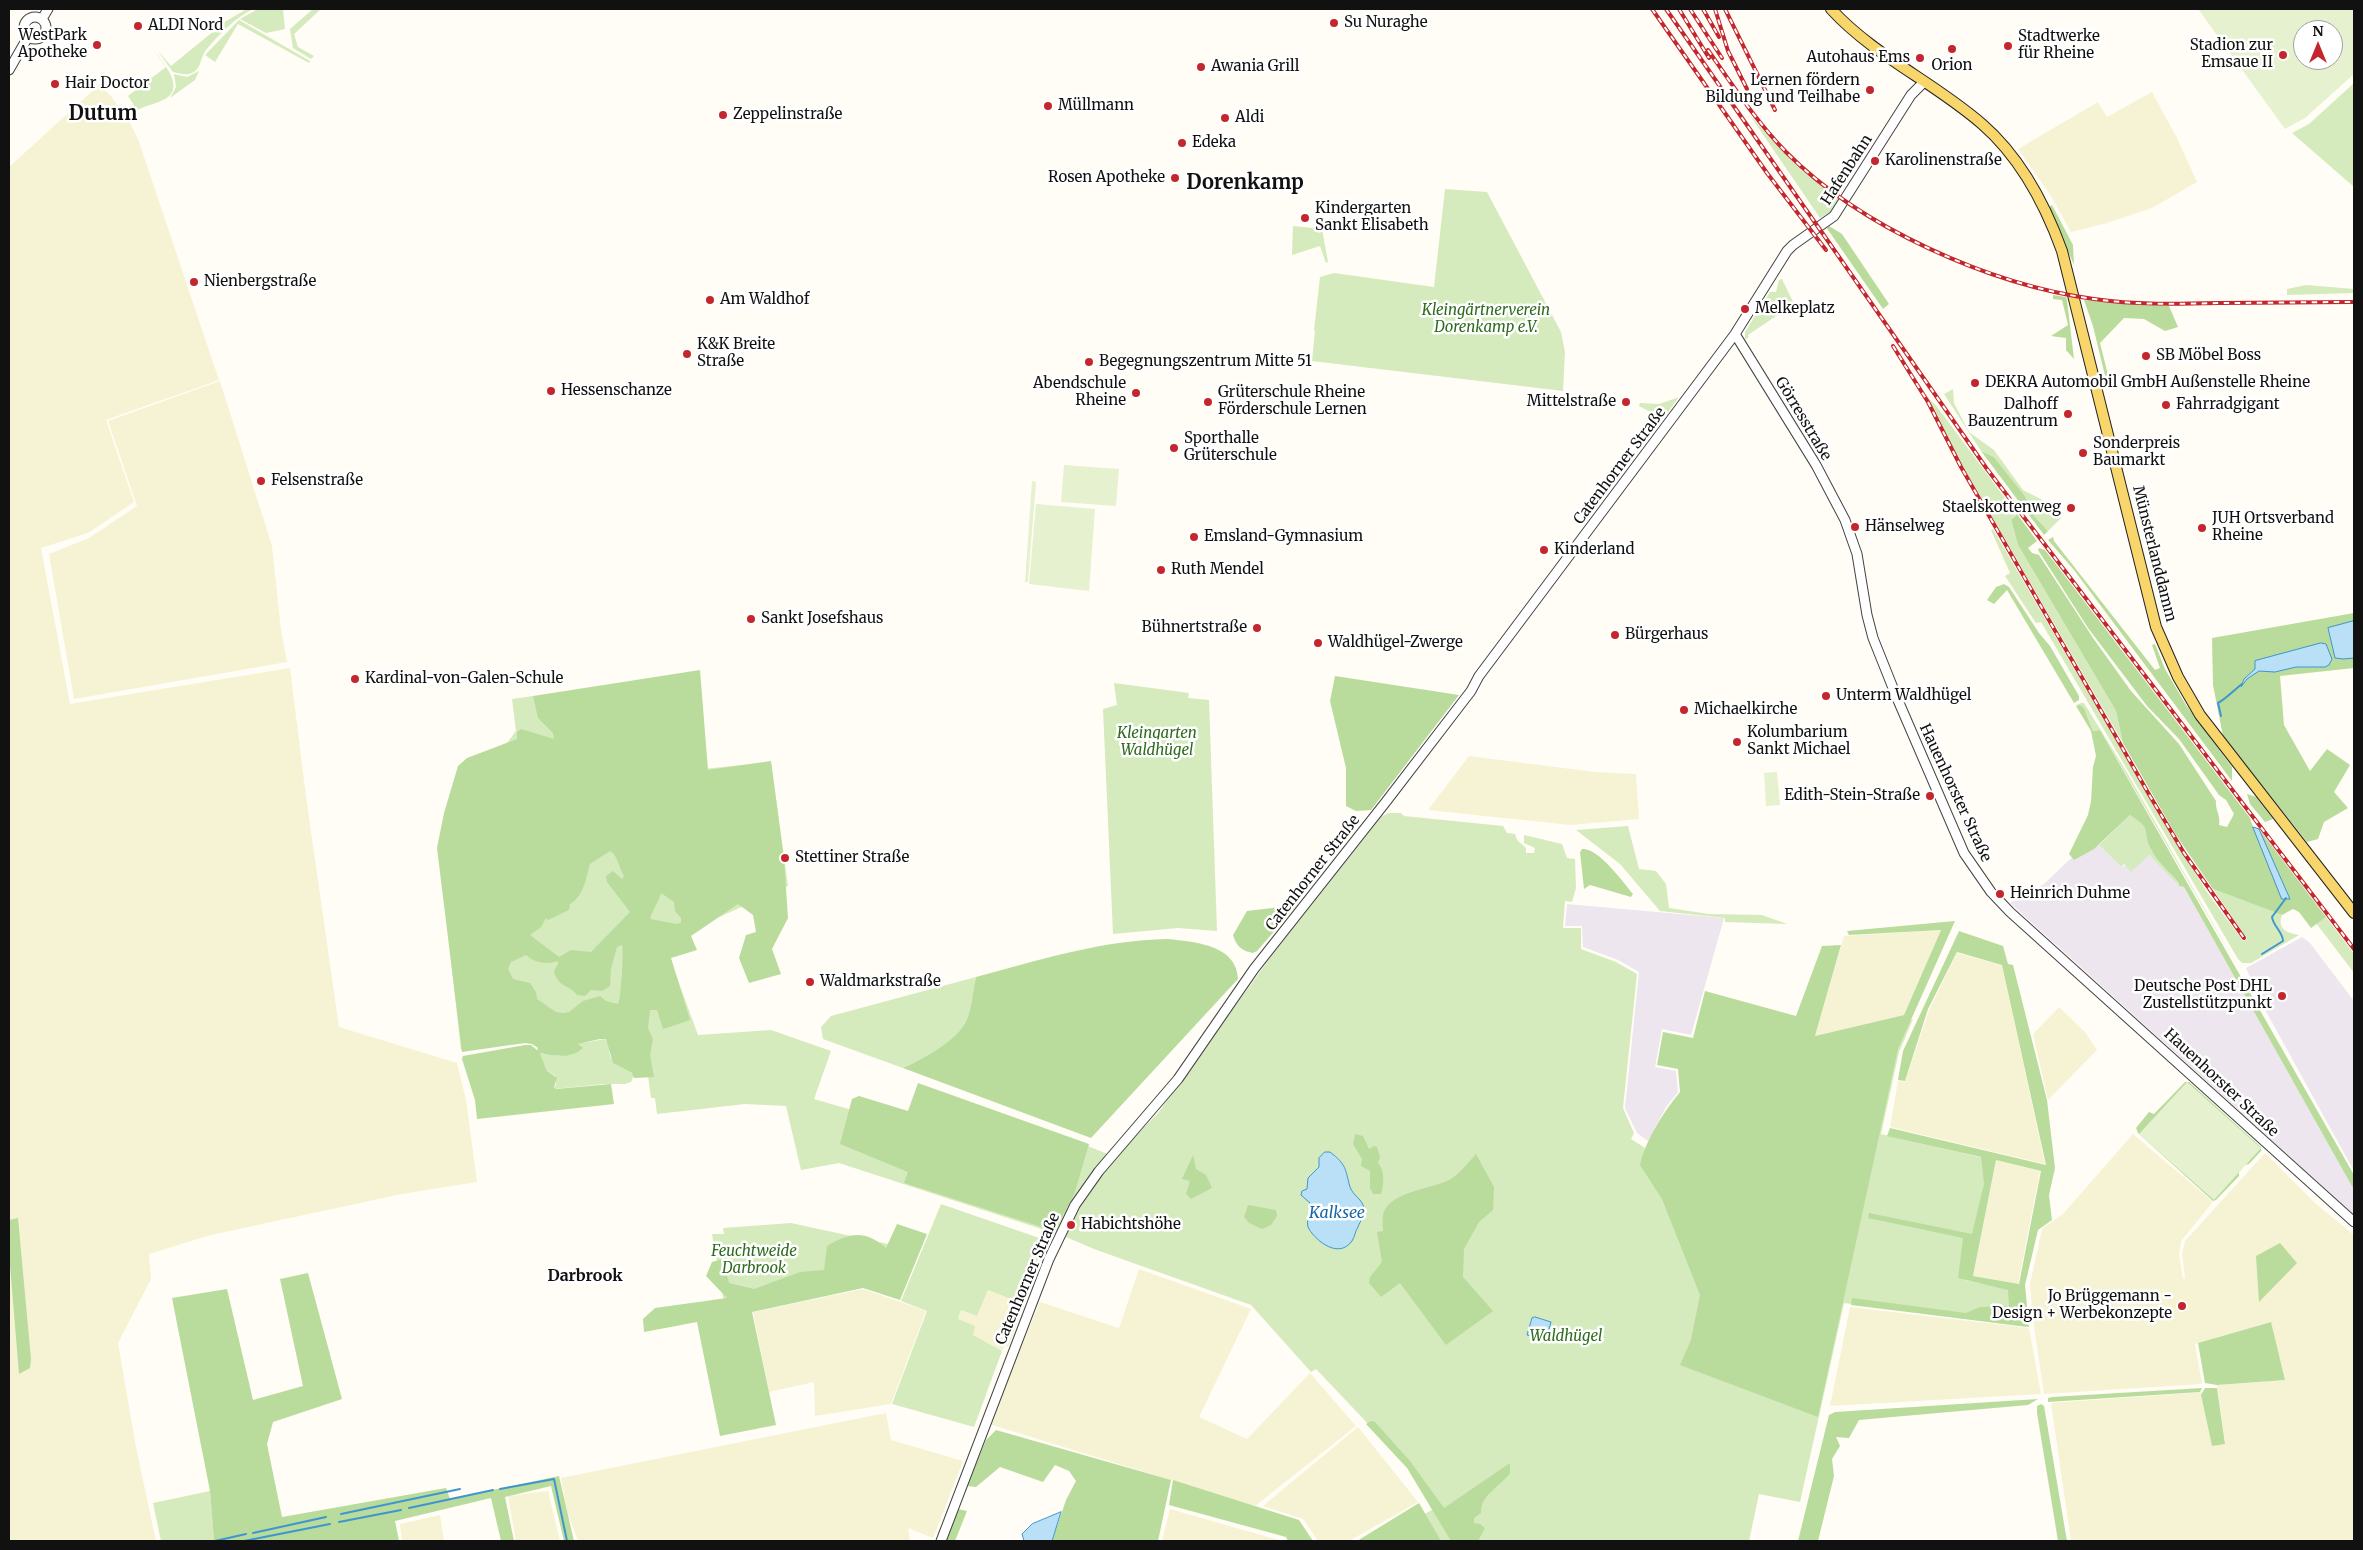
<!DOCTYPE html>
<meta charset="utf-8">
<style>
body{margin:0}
#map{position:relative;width:2363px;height:1550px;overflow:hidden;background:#fffdf5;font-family:Merriweather,serif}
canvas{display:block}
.frame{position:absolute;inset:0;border:10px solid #111;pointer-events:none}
.north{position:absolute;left:2293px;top:20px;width:50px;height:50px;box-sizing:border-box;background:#fff;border:1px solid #a0a0a0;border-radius:50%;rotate:0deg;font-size:14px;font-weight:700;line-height:20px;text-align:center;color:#111}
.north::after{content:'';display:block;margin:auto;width:18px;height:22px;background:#c4262e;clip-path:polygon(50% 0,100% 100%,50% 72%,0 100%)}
</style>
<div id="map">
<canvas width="2363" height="1550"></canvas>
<div class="frame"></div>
<div class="north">N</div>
</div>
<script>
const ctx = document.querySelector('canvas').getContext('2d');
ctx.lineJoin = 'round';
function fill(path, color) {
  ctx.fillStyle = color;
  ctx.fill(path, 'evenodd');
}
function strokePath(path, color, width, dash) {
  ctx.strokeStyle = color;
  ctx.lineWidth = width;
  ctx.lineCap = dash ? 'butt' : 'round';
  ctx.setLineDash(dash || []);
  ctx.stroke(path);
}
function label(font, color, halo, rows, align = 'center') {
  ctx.font = font + ' Merriweather,serif';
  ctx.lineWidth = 5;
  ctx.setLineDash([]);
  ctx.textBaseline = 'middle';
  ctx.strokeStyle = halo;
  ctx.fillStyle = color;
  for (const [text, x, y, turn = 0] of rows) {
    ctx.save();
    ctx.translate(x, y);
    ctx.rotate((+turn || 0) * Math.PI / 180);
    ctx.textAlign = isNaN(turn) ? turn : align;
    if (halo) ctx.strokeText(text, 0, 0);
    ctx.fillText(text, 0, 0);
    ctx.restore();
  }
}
const industrial = new Path2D(`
 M2092,838L2121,867L2149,855L2179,886L2184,887L2354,1190V1217L2330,1193L2010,903L2044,884Z
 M1567,904L1724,918L1691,1035L1662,1029L1655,1067L1676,1071L1678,1092L1666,1107L1648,1141L1637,1133L1625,1108L1639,972L1618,960L1583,947L1582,926H1565Z
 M2302,937L2310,943L2354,1001V1171L2263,1006L2246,968Z`);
const farmland = new Path2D(`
 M99,85L111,96L130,123L138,139L219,380L106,420L134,502L88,533L41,548L70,704L290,668L307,804L339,1027L457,1063L466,1100L477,1182L402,1194L211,1235L149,1254L151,1279L118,1343L136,1447L156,1541H9V167Z
 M2152,92L2177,138L2197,182L2152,208L2107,223L2071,232L2051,196L2018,149L2098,102L2107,117Z
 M220,381L272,546L281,630L287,662L74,699L49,554L89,538L137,506L108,421Z
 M1469,756L1595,772L1636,774L1639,819L1570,825L1428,810Z
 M1941,930L1904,1015L1815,1036L1844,936Z
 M1957,953L2002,965L2045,1164L1890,1127L1898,1081L1905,1082L1929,1010Z
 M2059,1007L2085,1032L2097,1050L2048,1100L2033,1034Z
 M2133,1134L2213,1202L2181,1241L2179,1254L2183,1279L2185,1278L2182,1254L2185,1241L2265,1153L2315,1203L2354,1235V1541H2071L2051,1403L2203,1392L2201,1395L2212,1446L2225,1443L2217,1385L2285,1380L2270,1322L2195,1344L2202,1384L2044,1394L2033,1320L2030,1284L2042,1229L2063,1214Z
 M1996,1160L2040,1171L2018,1284L1973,1276Z
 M1139,1269L1251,1309L1199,1417L1247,1439L1310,1373L1356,1426L1255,1506L989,1424L1040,1302L1119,1328Z
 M863,1289L926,1311L891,1404L815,1416L814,1382L769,1392L753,1312Z
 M988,1290L1021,1303L1020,1307L1023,1308L1008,1347L1005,1346L1002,1351L972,1335L958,1320L961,1310L977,1316Z
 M1850,1307L2029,1328L2041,1394L1830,1406Z
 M886,1413L891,1440L963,1461L933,1538L908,1528L910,1541H578L567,1511L561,1478Z
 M1358,1427L1418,1502L1349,1541H1318L1303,1519L1263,1506Z
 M548,1491L560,1541H516L508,1496Z
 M1170,1509L1282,1541H1162Z
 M440,1515L444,1541H402L400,1524Z`);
const green = new Path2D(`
 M247,9H253C236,17 218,35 206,50C200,58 202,68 192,73C186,76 179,73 173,72L157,50L171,66L226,21Z
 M258,9H283L285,29L266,33L240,19Z
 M313,9H321L294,34L298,47L314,56L311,59L293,48L290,29Z
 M239,20L310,61L309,63L238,24L215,62L205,55Z
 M153,50C162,61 188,89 163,100C155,104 145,106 137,110L128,96L166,67Z
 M199,71L195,80L170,98L176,87L174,74L187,77Z
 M2354,83V187L2292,133L2309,124Z
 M1749,114L1771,139L1800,169L1840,200L1832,211L1820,218Z
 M1445,189L1487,192L1561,332L1565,352L1563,391L1312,361L1315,331L1314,330L1320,277L1334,273L1434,287Z
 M1293,226L1322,229L1328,262L1326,263L1320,246L1292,255Z
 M1782,279L1794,304L1748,335L1749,337L1745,340V332L1770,292H1776L1779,280Z
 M2306,285L2354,289V293L2287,295V289Z
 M1953,389L1954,403L1969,432L1994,450L2023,490L2058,508L2061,518L2048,531L2035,517L2025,496L1994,457L1981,451L1944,394Z
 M1925,394L1938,408L2016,513L2011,521L2018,545L2116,711L2123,743L1962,465Z
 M1679,397L1668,412L1663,416L1654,414L1639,406L1640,403L1659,404Z
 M1993,529L2169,832L2209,895L2243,941L2247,939L2213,889L2282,915C2277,929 2287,933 2299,935L2251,963H2242L2238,959L2041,622L2036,623L2005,576L2010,573L1991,530Z
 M1114,683L1189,693L1188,698L1209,700L1217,931L1178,928L1113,934L1103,709L1117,705Z
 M533,696L703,769L771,762L788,886L664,942L698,1035L771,1030L831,1051L814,1099L852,1110L1051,1131L1115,1157L1158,1113L1270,958L1382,816L1389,813H1401L1404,816L1503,826L1507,833L1515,834L1517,840L1526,848V853H1534L1535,848L1524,843V835L1562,844L1567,858L1575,859L1576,888L1572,902L1565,901L1563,928H1581V949L1616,962L1637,974L1623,1108L1634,1133L1631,1139L1653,1153L1748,1076L1889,1030L1913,1019L1899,1052L1881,1134L1992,1160L1965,1280L2023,1292L2026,1327L1844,1303L1800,1502L1759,1494L1749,1541H1373L1432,1510L1410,1468L1316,1369L1311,1372L1251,1305L1094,1249L1066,1237L839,1163L801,1170L786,1106L745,1104L657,1114L655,1098H651L642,1031L461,1050L438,845L459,766L507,743L516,731L512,699Z
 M2081,703H2084L2126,771L2239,969L2100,730L2093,731L2084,708L2076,705Z
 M2130,815L2139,819L2148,831V841L2152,851L2180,884L2179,886L2149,855L2131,872L2124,864L2121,867L2099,845Z
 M1628,826L1639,869L1656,871L1666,884L1669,908L1709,914L1762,915L1787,924L1725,922V918L1660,911L1620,864L1576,830Z
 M2326,917L2354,954V973L2316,923Z
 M976,977C973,990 972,1006 967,1019C960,1039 921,1060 903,1068L823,1039L821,1027L831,1016Z
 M605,1039C610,1044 608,1051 611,1058C616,1068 627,1068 634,1075L631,1082L625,1084H604L554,1089L556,1083L555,1076L547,1071L540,1053L559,1056L577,1044Z
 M941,1204L1045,1240L1021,1303L988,1290L977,1316L961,1310L958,1319L975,1326L973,1335L1002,1351L974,1427L892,1404L927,1311L901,1301Z
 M791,1223L888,1244L878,1271L822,1285L724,1303L712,1234H724L723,1228Z
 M210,1491L214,1540L161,1541L153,1503Z`);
const forest = new Path2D(`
 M2052,205L2073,245L2074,265L2049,207Z
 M1829,226L1842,234L1889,304L1883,309L1826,227Z
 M2053,295L2066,297L2067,300L2074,359L2066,350V338L2051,336L2068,325L2062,300L2053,299Z
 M2084,300L2169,306L2178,327L2165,331L2144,319L2124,318L2100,343L2111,387L2108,388L2093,326Z
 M1981,451L1994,457L2025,496L2035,517L2048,531L2044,535Z
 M2017,514L2037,541L2028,548L2032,553L2039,555L2093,638L2131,691L2179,744L2216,801C2215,810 2221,815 2219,825L2227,827L2234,814L2226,800L2219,795L2179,739L2147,706L2088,628L2038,550L2039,548L2045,550L2250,818L2253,827L2259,829L2326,917L2311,928L2299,912L2293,909L2282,915L2213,889L2176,835L2123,743L2116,711L2018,545L2011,520Z
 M2053,537L2054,541L2155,670L2160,668L2152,645L2155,644L2165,669L2186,705L2232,767V781L2074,570L2048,540Z
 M2004,584L2009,587L2039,633L2050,646L2079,696V700L2074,703L2007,590L1994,604L1987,600L1996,587Z
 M2354,613V668L2280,676L2284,725L2310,771L2327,749L2350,765L2334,792L2348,808L2324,822L2318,839L2307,842L2223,736L2213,685L2212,638Z
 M700,670L708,770L771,761L784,859L788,918L772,949L781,974L749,983L739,958L746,935L756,932L753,915L738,904L691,936L697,950L671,958L690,1020L663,1029L657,1010H650L648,1028L653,1039L650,1055L654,1077L634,1078L632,1073L613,1063L606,1039H600L578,1044L583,1048C571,1059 556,1056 540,1053L547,1071L557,1078L554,1087L556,1089L611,1084L614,1104L477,1119L475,1100L462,1059L463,1056L525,1045H531L537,1050L538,1048L532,1044L524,1043L462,1052L437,848L444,813L458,766L467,758L517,739V732L521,729L554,739L553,733L538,718L533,696ZM610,851C617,854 619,868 624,876L622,879L613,871L606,876L607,882L630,912L591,952L571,950L559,957L530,935L541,927L546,918L548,920L569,910L570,904C584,896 586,878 590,864ZM661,893L674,902L675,911L681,918V923L676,924L650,919C653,909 658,903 661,893ZM622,945C624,950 621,1000 618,1004L606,1001L600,996L583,1001L569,1012L563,1013L556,1012L537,999L536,992L530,983L513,979L508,969L511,962L526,955C534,963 547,965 558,961V964L554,971C558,988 569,984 577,995L585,996L591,990L602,991L610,986L611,969L617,947Z
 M1335,676L1459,695L1371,810L1356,811L1346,806V768L1330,701Z
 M2080,705L2084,708L2093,731L2100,730L2354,1175V1190L2184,887L2179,886V883C2171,873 2157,862 2151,849C2141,830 2154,830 2130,815L2094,849L2074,860L2069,854L2088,815L2091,801L2093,767L2096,756L2091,731L2076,706Z
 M2247,794L2256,797L2273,819L2265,822L2250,804Z
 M1582,849C1598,847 1623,882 1633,894L1631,897L1590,885L1584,889L1580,852Z
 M1297,905L1257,951L1253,953C1242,951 1236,946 1233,935L1247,911Z
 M1955,921L1898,1049L1818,1417L1680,1365L1691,1340L1700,1295L1662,1199L1640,1165C1646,1139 1663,1113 1680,1092L1678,1069L1657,1065L1663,1032L1693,1038L1705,991L1796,1016L1822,946L1841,945L1815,1036L1904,1015L1941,930L1849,935L1847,931Z
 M1959,931L2003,946L2008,964L2013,965L2047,1100L2055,1168L2049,1195L2052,1220L2038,1230L2025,1285L2029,1327L1851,1305L1852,1298L1966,1313L1980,1307L2009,1306L2008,1290L1958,1278L1963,1238L1868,1218L1869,1213L1972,1234L1984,1184L1981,1157L1887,1136L1890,1128L2046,1165L2002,965L1957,952L1928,1009L1905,1081L1898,1080L1903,1051ZM1996,1160L2041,1171L2019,1284L1973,1276Z
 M1168,939C1193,942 1237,944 1238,979L1091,1138L903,1068C921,1060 960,1039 967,1019C972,1006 973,990 976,977C1040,960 1102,940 1168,939Z
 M2185,1082H2189L2261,1147V1151L2249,1164L2245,1165L2239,1171V1176L2216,1200L2213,1201L2138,1133L2136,1128L2149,1112L2154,1114Z
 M918,1083L1089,1144L1074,1195L1054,1231L904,1183L908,1172L840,1144L852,1099L859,1096L908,1111Z
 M1355,1134L1363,1136L1369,1149L1374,1146L1377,1147L1380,1157L1378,1163C1385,1171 1384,1184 1381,1194H1373L1370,1188V1171L1361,1166L1362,1159L1353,1144Z
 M1476,1154L1494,1187L1493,1210L1479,1222L1464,1249L1463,1277L1493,1311L1446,1345L1400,1283L1381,1297L1369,1283L1370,1277L1382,1262L1377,1232L1383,1231C1383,1226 1382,1220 1383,1215C1388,1191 1434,1189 1451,1179C1461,1172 1468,1163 1476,1154Z
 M1193,1155L1196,1169L1206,1175L1212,1188L1191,1199L1186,1194L1190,1181L1182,1179Z
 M1248,1205L1276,1210L1277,1216L1271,1225L1262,1229L1249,1223L1244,1217Z
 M18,1218L31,1359L30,1368L19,1374L9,1253V1220Z
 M897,1224L927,1234L900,1300L863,1288L752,1312L776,1425L720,1436L697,1322L644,1332L643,1319L655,1308L727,1298L706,1276L712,1262L723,1259L729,1283L754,1289L800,1272L824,1270L827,1246C850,1232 866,1230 886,1248Z
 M2280,1243L2297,1263L2259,1302L2256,1256Z
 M308,1273L342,1399L273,1422L267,1444L282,1517L446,1488L450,1499L559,1476L574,1541H564L551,1486L505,1497L514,1541H501L491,1498L395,1521L399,1541H214L210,1491L172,1298L227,1289L253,1400L303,1386L280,1279Z
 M2271,1322L2285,1380L2217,1385L2205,1383L2198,1343Z
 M2202,1388L2200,1392L2048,1402V1398L2052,1397Z
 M2205,1388H2217L2225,1444L2212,1446L2201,1395Z
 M2038,1399L2028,1405L1859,1420L1849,1438L1836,1437L1840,1446L1832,1459L1834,1476L1818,1541H1798L1829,1415L1835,1412Z
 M2041,1404L2044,1406L2067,1541H2058L2037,1413V1406Z
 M1371,1421L1375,1422L1410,1461L1444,1508L1510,1463V1473C1501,1486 1480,1495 1481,1513L1474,1518V1523L1480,1524L1485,1528L1478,1541H1451L1407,1468L1366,1424Z
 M996,1430L1171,1480L1158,1541H1052L1066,1500L1076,1481L1069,1471L1055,1465L1043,1482L1000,1467L976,1487L967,1486L986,1440Z
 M1173,1480L1299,1520L1313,1541H1288L1286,1537L1169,1505Z
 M1419,1503L1441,1541H1357Z
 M958,1509L967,1511L955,1541H946Z`);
const pitch = new Path2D(`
 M2198,9H2354V74L2305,118L2285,129ZM2303,30H2333V60H2303Z
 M1064,465L1119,469L1116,506L1061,502Z
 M1032,481L1036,482L1028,582H1025Z
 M1036,504L1095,509L1089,591L1029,584Z
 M1777,772L1780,805L1766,806L1764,773Z
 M2187,1082L2261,1148L2214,1200L2139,1134Z`);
const water = new Path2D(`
 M2354,621V658L2343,659L2335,658L2328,628Z
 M2321,643L2326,644L2332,659L2329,665L2325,667H2296L2275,672L2259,671L2247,679L2241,687L2244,679L2255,669V661Z
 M2253,827L2259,829L2290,899H2282Z
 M1325,1152H1330C1347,1165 1345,1169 1350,1187C1353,1196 1363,1199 1364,1209C1365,1216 1360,1221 1358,1227C1355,1232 1355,1236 1352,1241C1339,1259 1317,1242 1309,1229C1304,1221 1313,1212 1310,1203L1301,1195L1302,1191L1307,1189L1308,1178L1319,1167V1158Z
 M1535,1317L1551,1322L1546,1340L1527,1335L1532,1318Z
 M1061,1512L1052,1541H1024L1022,1534L1032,1524Z`);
const stream = new Path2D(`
 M2221,716L2218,703C2226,699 2234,690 2242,684
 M2262,954L2283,941C2283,932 2273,926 2272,917L2286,898
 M500,1489L554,1479L567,1541
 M409,1508L493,1490
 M341,1514L460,1489
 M339,1522L401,1510
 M253,1533L326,1517
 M215,1541L246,1534
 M244,1541L330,1524`);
const minor = new Path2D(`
 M24 28a11 11 0 1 1 22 0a11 11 0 1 1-22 0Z
 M42,19L48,9
 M9,70L28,37
 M1735,334L1816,465L1845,520L1857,554L1867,615L1873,638L1897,698L1964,853L1991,892L2010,912L2354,1222
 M941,1541L1049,1259L1075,1205L1099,1171L1178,1079L1254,969L1385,803L1471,691L1479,676L1735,334L1787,251L1793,245L1834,216L1911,95L1924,82`);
const major = new Path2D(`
 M1831,9C1874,56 1934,82 1982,124C2020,157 2045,204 2062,251L2156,627L2178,677L2200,715L2354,913`);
const rail = new Path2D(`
 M1652,9L1767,173L1826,250
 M1666,9L1987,469L2354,949
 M1679,9L1709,58
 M1690,9L1722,58
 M1703,9L1719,37
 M1715,9L1728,51L1747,89
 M1725,9L1775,110
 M1708,50C1733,86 1756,121 1786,152C1860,227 1990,285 2094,299C2135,305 2177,304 2219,303C2264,303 2309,302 2354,302
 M1893,346L1928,402L1961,467L2150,796L2184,853L2244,938`);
const markers = [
 [1334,23,5,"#c4262e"],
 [138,26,5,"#c4262e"],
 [97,45,5,"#c4262e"],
 [2008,46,5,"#c4262e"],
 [1952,49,5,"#c4262e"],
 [2283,55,5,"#c4262e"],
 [1920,58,5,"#c4262e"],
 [1201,67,5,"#c4262e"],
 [55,84,5,"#c4262e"],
 [1870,90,5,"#c4262e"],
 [1048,106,5,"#c4262e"],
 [723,115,5,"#c4262e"],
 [1225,118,5,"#c4262e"],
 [1182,143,5,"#c4262e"],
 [1875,161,5,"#c4262e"],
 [1175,178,5,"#c4262e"],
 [1305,218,5,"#c4262e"],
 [194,282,5,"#c4262e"],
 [710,300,5,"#c4262e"],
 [1745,309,5,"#c4262e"],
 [687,354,5,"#c4262e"],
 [2146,356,5,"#c4262e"],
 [1089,362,5,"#c4262e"],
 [1975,383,5,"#c4262e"],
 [551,391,5,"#c4262e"],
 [1136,393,5,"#c4262e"],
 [1208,402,5,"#c4262e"],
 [1626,402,5,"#c4262e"],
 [2166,405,5,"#c4262e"],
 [2068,414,5,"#c4262e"],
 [1174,448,5,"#c4262e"],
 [2083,453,5,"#c4262e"],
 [261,481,5,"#c4262e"],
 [2071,508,5,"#c4262e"],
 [1855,527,5,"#c4262e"],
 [2202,528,5,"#c4262e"],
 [1194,537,5,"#c4262e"],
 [1544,550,5,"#c4262e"],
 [1161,570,5,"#c4262e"],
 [751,619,5,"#c4262e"],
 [1257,628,5,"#c4262e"],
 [1615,635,5,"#c4262e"],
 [1318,643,5,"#c4262e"],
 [355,679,5,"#c4262e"],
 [1826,696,5,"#c4262e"],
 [1684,710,5,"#c4262e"],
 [1737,742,5,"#c4262e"],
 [1930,796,5,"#c4262e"],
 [785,858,5,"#c4262e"],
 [2000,894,5,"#c4262e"],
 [810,982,5,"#c4262e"],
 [2282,996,5,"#c4262e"],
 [1071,1225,5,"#c4262e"],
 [2182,1306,5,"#c4262e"]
];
const poiNames = [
 ["Su Nuraghe",1344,23],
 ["ALDI Nord",148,26],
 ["WestPark",87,36,"right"],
 ["Apotheke",87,53,"right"],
 ["Stadtwerke",2018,37],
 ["für Rheine",2018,54],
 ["Stadion zur",2273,46,"right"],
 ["Emsaue II",2273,63,"right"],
 ["Autohaus Ems",1910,58,"right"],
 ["Orion",1952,66,"center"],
 ["Awania Grill",1211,67],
 ["Lernen fördern",1860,81,"right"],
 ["Bildung und Teilhabe",1860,98,"right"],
 ["Hair Doctor",65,84],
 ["Müllmann",1058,106],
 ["Zeppelinstraße",733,115],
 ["Aldi",1235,118],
 ["Edeka",1192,143],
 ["Karolinenstraße",1885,161],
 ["Rosen Apotheke",1165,178,"right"],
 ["Kindergarten",1315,209],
 ["Sankt Elisabeth",1315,226],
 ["Nienbergstraße",204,282],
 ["Am Waldhof",720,300],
 ["Melkeplatz",1755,309],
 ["K&K Breite",697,345],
 ["Straße",697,362],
 ["SB Möbel Boss",2156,356],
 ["Begegnungszentrum Mitte 51",1099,362],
 ["DEKRA Automobil GmbH Außenstelle Rheine",1985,383],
 ["Abendschule",1126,384,"right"],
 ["Rheine",1126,401,"right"],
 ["Hessenschanze",561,391],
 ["Grüterschule Rheine",1218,393],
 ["Förderschule Lernen",1218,410],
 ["Mittelstraße",1616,402,"right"],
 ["Dalhoff",2058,405,"right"],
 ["Bauzentrum",2058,422,"right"],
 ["Fahrradgigant",2176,405],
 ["Sporthalle",1184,439],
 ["Grüterschule",1184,456],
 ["Sonderpreis",2093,444],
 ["Baumarkt",2093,461],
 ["Felsenstraße",271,481],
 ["Staelskottenweg",2061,508,"right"],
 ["JUH Ortsverband",2212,519],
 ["Rheine",2212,536],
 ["Hänselweg",1865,527],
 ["Emsland-Gymnasium",1204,537],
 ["Kinderland",1554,550],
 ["Ruth Mendel",1171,570],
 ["Sankt Josefshaus",761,619],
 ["Bühnertstraße",1247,628,"right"],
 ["Bürgerhaus",1625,635],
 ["Waldhügel-Zwerge",1328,643],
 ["Kardinal-von-Galen-Schule",365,679],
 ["Unterm Waldhügel",1836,696],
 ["Michaelkirche",1694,710],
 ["Kolumbarium",1747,733],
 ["Sankt Michael",1747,750],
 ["Edith-Stein-Straße",1920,796,"right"],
 ["Stettiner Straße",795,858],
 ["Heinrich Duhme",2010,894],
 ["Waldmarkstraße",820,982],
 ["Deutsche Post DHL",2272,987,"right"],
 ["Zustellstützpunkt",2272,1004,"right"],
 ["Habichtshöhe",1081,1225],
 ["Jo Brüggemann -",2172,1297,"right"],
 ["Design + Werbekonzepte",2172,1314,"right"]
];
const streetNames = [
 ["Hafenbahn",1847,170,-57],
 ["Görresstraße",1803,419,59],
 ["Catenhorner Straße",1620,466,-53],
 ["Münsterlanddamm",2154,554,76],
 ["Hauenhorster Straße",1955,793,65],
 ["Catenhorner Straße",1313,873,-52],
 ["Hauenhorster Straße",2221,1083,43],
 ["Catenhorner Straße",1028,1279,-67]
];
const parkNames = [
 ["Kleingärtnerverein",1486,311],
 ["Dorenkamp e.V.",1486,328],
 ["Kleingarten",1157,734],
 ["Waldhügel",1157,751],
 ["Feuchtweide",754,1252],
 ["Darbrook",754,1269],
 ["Waldhügel",1566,1337]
];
const waterNames = [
 ["Kalksee",1337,1213]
];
const neighbourhoodNames = [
 ["Darbrook",585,1276]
];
const districtNames = [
 ["Dutum",103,114],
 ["Dorenkamp",1245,183]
];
fill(industrial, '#eee6ef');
fill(farmland, '#f6f3d4');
fill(green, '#d5ebbd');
fill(forest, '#b9dc9c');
fill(pitch, '#e6f2cf');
fill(water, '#b9e0f7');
strokePath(water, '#3f96cf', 1);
strokePath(stream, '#3f96cf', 2);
strokePath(minor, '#444', 11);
strokePath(major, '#222', 12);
strokePath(minor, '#fff', 9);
strokePath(major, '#f9d66b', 10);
strokePath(rail, '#c4262e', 4);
strokePath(rail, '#fff', 2, [5.5]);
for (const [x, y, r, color] of markers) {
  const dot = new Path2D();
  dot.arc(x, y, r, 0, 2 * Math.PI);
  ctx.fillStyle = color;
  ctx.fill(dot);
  strokePath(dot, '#fff', 2);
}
label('15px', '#111', '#fff', poiNames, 'left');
label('15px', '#111', '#fff', streetNames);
label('italic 15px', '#2f6b1f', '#fff', parkNames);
label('italic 16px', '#1768a6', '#fff', waterNames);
label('bold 16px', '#111', '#fff', neighbourhoodNames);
label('bold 20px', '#111', '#fff', districtNames);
</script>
